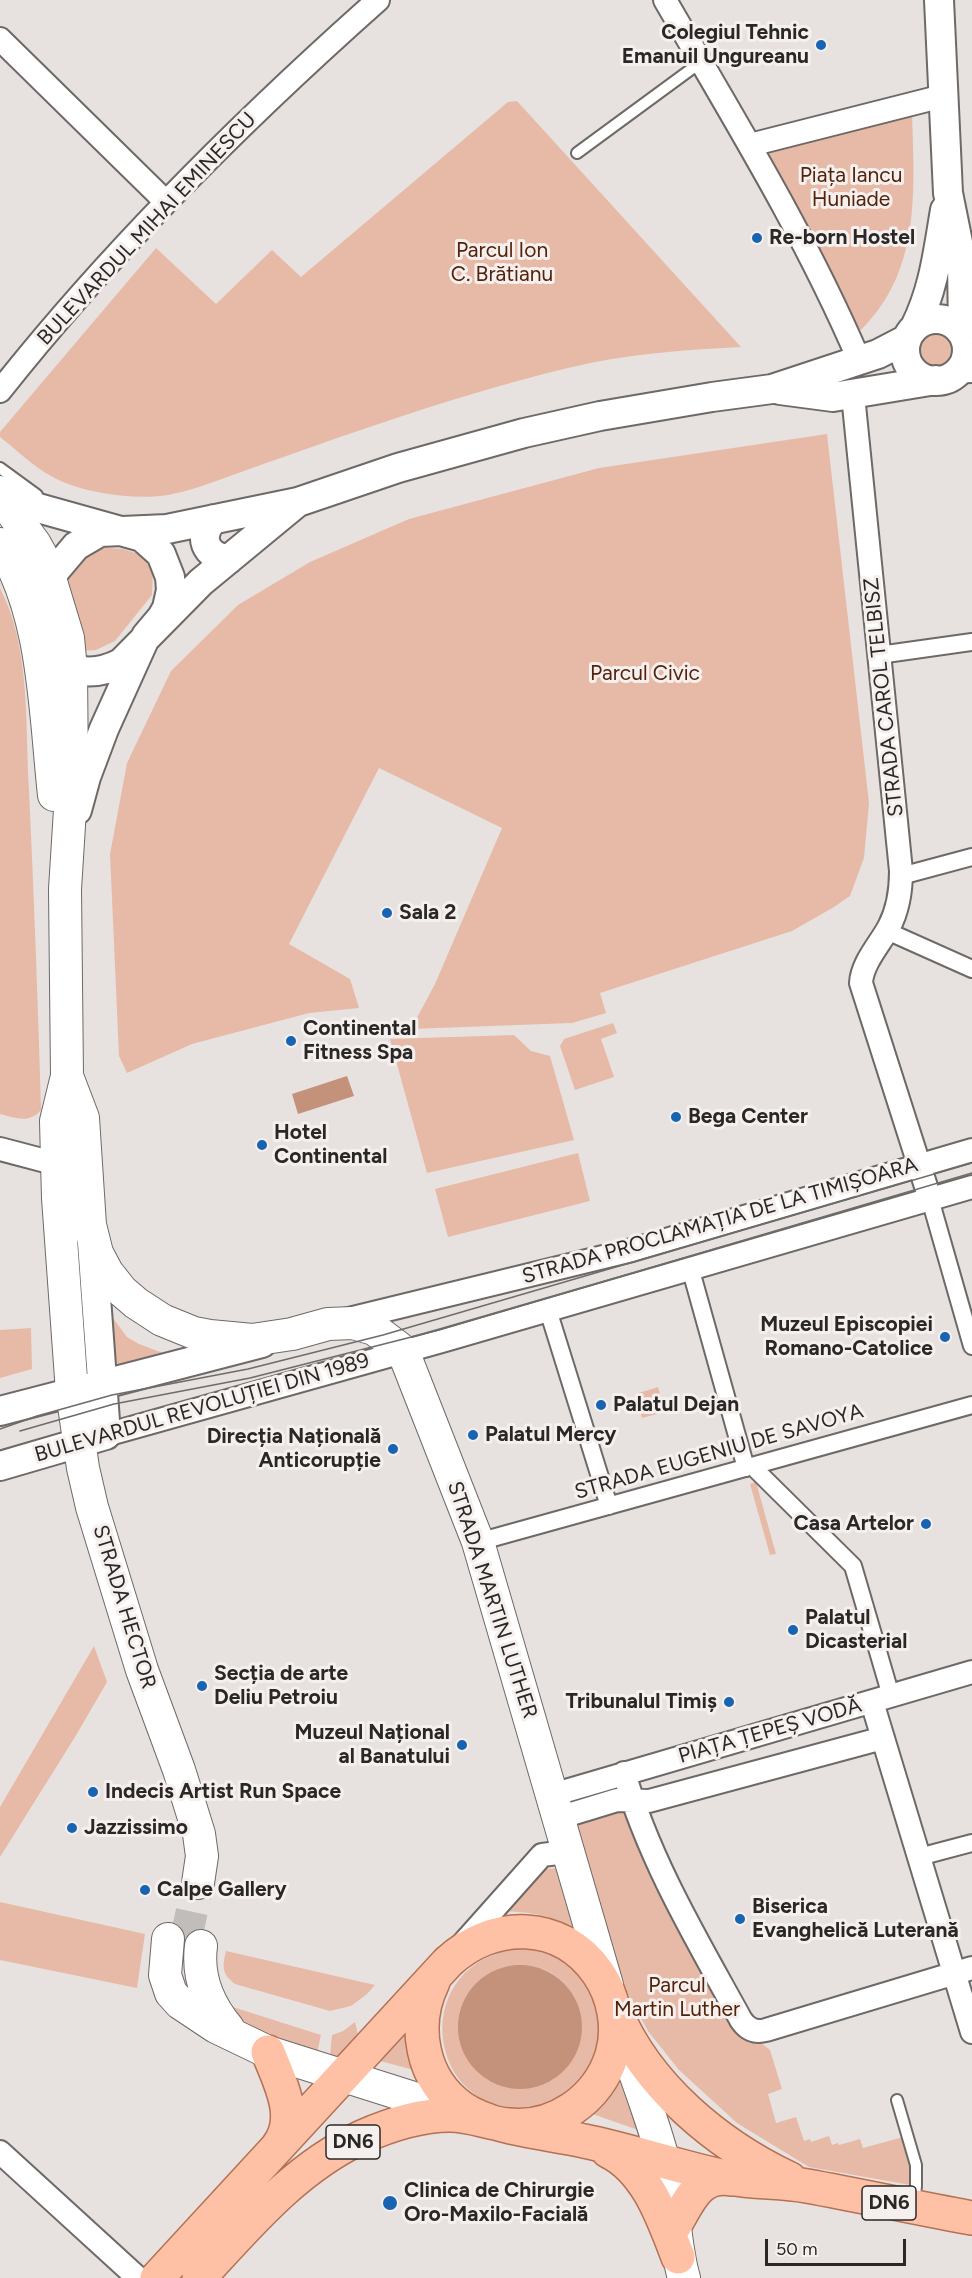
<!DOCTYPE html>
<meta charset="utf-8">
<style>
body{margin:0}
#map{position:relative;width:972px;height:2278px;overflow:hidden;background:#e7e2df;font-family:Figtree,sans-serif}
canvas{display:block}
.scale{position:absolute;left:765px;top:2239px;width:141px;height:27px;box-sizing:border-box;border:3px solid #2a2827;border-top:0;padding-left:8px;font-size:18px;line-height:21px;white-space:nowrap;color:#2a2827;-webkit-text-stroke:4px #f5efed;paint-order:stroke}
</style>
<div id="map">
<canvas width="972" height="2278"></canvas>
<div class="scale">50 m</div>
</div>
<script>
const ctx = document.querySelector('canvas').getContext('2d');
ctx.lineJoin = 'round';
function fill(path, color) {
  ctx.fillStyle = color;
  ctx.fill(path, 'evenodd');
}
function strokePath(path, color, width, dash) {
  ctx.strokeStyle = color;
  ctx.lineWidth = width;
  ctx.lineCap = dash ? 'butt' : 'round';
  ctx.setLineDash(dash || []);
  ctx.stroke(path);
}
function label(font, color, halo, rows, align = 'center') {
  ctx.font = font + ' Figtree,sans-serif';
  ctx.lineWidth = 6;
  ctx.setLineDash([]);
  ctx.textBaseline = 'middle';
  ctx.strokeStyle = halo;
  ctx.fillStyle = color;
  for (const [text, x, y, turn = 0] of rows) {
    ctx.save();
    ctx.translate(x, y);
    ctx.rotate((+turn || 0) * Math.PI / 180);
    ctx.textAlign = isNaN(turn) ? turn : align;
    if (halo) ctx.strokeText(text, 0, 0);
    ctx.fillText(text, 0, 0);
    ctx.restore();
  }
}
const green = new Path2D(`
 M517,101L741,347C683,350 624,354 568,368C443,398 321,444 199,487C189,490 178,493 168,495C137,500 92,494 63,482C40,473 19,452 0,437V432L156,248L216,304L272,250L301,277L508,102Z
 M912,110C914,190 922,269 861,330L849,322L760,149Z
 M917 352a18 18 0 1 1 36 0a18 18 0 1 1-36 0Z
 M827,434L869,803L864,858L850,896L834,907L792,931L600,993L606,1013L572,1023L411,1029L435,984L502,828L379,768L289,944L350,979L359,1008L309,1013L192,1044L127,1073L119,1056L110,854L127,763L171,671L238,605L310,562L409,519L599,468Z
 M98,547L123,549L142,555L153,572L152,595L115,641L96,650L81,651L63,575L76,560Z
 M0,588C31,648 25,724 29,790C34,897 38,1003 41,1110C29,1124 16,1118 0,1114Z
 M613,1023L617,1033L601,1039L614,1077L575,1090L560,1046L564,1039Z
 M514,1035L531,1051L550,1056L574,1140L427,1173L390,1039Z
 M578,1153L590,1201L448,1237L435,1189Z
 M107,1310L127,1337L139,1344L171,1356L109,1372Z
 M31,1328L32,1369L0,1378V1330Z
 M658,1387L665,1412L642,1418L635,1394Z
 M756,1482L776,1554L770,1555L750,1484Z
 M94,1646L107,1682L75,1737L0,1857V1807Z
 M627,1806L747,2032L770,2050L782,2089L768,2094L776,2123L796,2117L804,2141L810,2139L811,2142L829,2136L832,2145L838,2143L839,2145L860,2139L863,2148L907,2136L916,2186L809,2167L737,2123L679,2070L648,2031L620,1980L574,1823Z
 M557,1868L577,1929C545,1914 533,1912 498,1911L534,1870Z
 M0,1902L145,1934L137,1988L0,1960Z
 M520,1949C628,1955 624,2103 525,2108C424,2113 408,1960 520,1949ZM506,1967L543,1969C607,1997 587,2092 516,2088C446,2084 439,1984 506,1967Z
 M226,1951L375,1985L367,1994L351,2006L330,2011L235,1984C222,1974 222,1967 226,1951Z
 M217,2002L321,2035L317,2053L240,2025Z
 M412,2017L421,2072L373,2059Z
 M355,2022L359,2039L341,2058L330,2056L332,2035L343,2031Z
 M619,2068L641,2131L584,2111Z`);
const water = new Path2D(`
 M347,1076L354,1096L298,1114L292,1094Z
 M458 2027a62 62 0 1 1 124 0a62 62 0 1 1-124 0Z`);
const secondaryTunnel = new Path2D(`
 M185,1943L198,1883`);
const service = new Path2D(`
 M577,153L701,62
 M947,378L972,377
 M0,468L37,495
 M897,2100L916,2165V2186L914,2205`);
const pedestrian = new Path2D(`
 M879,655L972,642
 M901,876L972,857
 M887,931L972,969
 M930,1199L972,1346
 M693,1278L746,1468
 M548,1310L609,1506
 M752,1466L853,1566L891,1696
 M478,1542L972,1405
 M919,1857L972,1843`);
const minor = new Path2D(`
 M665,0C734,119 805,234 859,360
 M0,39L166,202
 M750,145L943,96
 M0,391C112,249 243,120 378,0
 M853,395L901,871C901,891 898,910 889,927C880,944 862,963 861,983L930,1199
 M0,1149L57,1164
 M345,1320L632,1250L972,1150
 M106,1435L442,1341L972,1187
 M872,1702L972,2032
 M624,1773C650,1862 697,1940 741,2020C747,2029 755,2033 766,2030L972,1968
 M552,1795L972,1672
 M558,1818L617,1800L649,1801L883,1738
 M461,1946L542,1855L558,1853L570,1858
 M0,2152L138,2278`);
const tertiary = new Path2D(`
 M939,0L948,193L962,262L963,333
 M905 350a31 31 0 1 1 62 0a31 31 0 1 1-62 0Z
 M915,327C934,289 938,251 945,210
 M780,390L833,397L936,380
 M0,490L31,506L142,537L161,554L170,577L171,590L167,608L162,617L146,636L104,729L86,777L77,810
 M214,519C197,536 205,557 229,559
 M38,591L76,546L100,532L167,529L298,502L398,468L524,433L600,416L712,397L772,389L878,354L907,339
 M52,658C74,675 98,675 121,663L201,582L298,502
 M0,1411L262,1343
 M0,1466L106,1435L92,1242`);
const secondary = new Path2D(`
 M0,496L35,544L45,562L68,638L71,669L72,778L65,889L67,1076L56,1121L58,1198L72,1392L83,1468L92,1507L142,1670L179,1770L199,1834L202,1856L198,1883
 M0,544C45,613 45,714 54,795
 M67,1076L83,1118L90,1225L97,1253L107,1272L122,1291L136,1303L162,1320L194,1333L210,1336L252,1340L292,1334L328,1324L353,1323L374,1329L403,1351L478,1542L607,1985
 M168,1939L165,1975L171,1993L180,2003L216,2027L268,2052L464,2114
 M201,1946C197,1977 208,2004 228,2028
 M623,2038C638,2084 659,2136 669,2183C675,2215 675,2247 684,2278`);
const primary = new Path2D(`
 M433,1982C412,2025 421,2079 462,2108C495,2130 546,2132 584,2141C633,2151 681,2168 730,2178C755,2183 781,2181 807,2186C862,2196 917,2208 972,2218
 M615,2010C646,2086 718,2145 790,2179
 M268,2052C279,2081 300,2117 278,2146
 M608,2151C647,2170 663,2218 678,2257
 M675,2225C689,2201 699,2173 732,2179
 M157,2278L448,1962C493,1920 561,1920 598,1973C614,1996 620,2028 612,2055C598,2100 554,2130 508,2125C488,2123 470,2115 450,2115C421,2115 389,2125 362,2137C295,2168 248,2225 199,2278`);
const tram = new Path2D(`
 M0,1429L37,1416L112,1395L248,1369L383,1335L972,1163
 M20,1431L114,1404L250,1378L439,1330L972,1173`);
const markers = [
 [821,45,6,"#1863b2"],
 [757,238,6,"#1863b2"],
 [387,913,6,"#1863b2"],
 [291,1041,6,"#1863b2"],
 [676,1117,6,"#1863b2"],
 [262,1145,6,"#1863b2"],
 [945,1337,6,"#1863b2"],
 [601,1405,6,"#1863b2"],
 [473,1435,6,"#1863b2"],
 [393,1449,6,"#1863b2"],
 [926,1524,6,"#1863b2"],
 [793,1630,6,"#1863b2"],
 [202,1686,6,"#1863b2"],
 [729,1702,6,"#1863b2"],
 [462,1745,6,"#1863b2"],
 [93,1792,6,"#1863b2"],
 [72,1828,6,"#1863b2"],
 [145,1890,6,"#1863b2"],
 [740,1919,6,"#1863b2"],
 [390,2203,8,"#1863b2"]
];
const shields = [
 [353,2142,54],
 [889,2203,54]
];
const shieldNames = [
 ["DN6",353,2142],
 ["DN6",889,2203]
];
const poiNames = [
 ["Colegiul Tehnic",809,33,"right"],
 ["Emanuil Ungureanu",809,57,"right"],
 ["Re-born Hostel",769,238],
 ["Sala 2",399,913],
 ["Continental",303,1029],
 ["Fitness Spa",303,1053],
 ["Bega Center",688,1117],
 ["Hotel",274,1133],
 ["Continental",274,1157],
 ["Muzeul Episcopiei",933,1325,"right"],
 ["Romano-Catolice",933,1349,"right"],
 ["Palatul Dejan",613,1405],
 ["Palatul Mercy",485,1435],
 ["Direcția Națională",381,1437,"right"],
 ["Anticorupție",381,1461,"right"],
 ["Casa Artelor",914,1524,"right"],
 ["Palatul",805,1618],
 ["Dicasterial",805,1642],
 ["Secția de arte",214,1674],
 ["Deliu Petroiu",214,1698],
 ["Tribunalul Timiș",717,1702,"right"],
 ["Muzeul Național",450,1733,"right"],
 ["al Banatului",450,1757,"right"],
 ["Indecis Artist Run Space",105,1792],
 ["Jazzissimo",84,1828],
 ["Calpe Gallery",157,1890],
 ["Biserica",752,1907],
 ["Evanghelică Luterană",752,1931],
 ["Clinica de Chirurgie",404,2191],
 ["Oro-Maxilo-Facială",404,2215]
];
const parkNames = [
 ["Piața Iancu",851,176],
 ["Huniade",851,200],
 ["Parcul Ion",502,251],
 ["C. Brătianu",502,275],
 ["Parcul Civic",645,674],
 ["Parcul",677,1986],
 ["Martin Luther",677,2010]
];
const streetNames = [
 ["BULEVARDUL MIHAI EMINESCU",147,229,-47],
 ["STRADA CAROL TELBISZ",884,697,-96],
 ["STRADA PROCLAMAȚIA DE LA TIMIȘOARA",720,1221,-16],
 ["BULEVARDUL REVOLUȚIEI DIN 1989",202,1408,-16],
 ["STRADA EUGENIU DE SAVOYA",719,1452,-16],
 ["STRADA MARTIN LUTHER",492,1600,72],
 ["STRADA HECTOR",124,1607,73],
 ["PIAȚA ȚEPEȘ VODĂ",770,1731,-16]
];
fill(green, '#e7baa7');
fill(water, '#c4917b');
strokePath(secondaryTunnel, '#c1bdba', 32, [32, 16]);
strokePath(service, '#6e6967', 14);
strokePath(pedestrian, '#6e6967', 20);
strokePath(minor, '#6e6967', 26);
strokePath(tertiary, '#6e6967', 32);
strokePath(secondary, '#6e6967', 34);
strokePath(primary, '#b47153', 36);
strokePath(service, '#fff', 10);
strokePath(pedestrian, '#fff', 16);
strokePath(minor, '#fff', 22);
strokePath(tertiary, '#fff', 28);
strokePath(secondary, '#fff', 32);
strokePath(primary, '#fec1a6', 33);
strokePath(tram, '#6e6b69', 1.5);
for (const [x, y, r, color] of markers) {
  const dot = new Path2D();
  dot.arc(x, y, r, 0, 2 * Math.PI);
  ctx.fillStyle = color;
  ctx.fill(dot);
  strokePath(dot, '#f5efed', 2);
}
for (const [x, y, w] of shields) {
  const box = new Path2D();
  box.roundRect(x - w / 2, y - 17, w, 34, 4.5);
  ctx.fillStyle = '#f5efed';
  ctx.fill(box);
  strokePath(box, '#2a2827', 1.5);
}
label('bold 20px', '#2a2827', null, shieldNames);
label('bold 21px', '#2a2827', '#f5efed', poiNames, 'left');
label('21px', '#52220a', '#f5efed', parkNames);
label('21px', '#2a2827', '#f5efed', streetNames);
</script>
